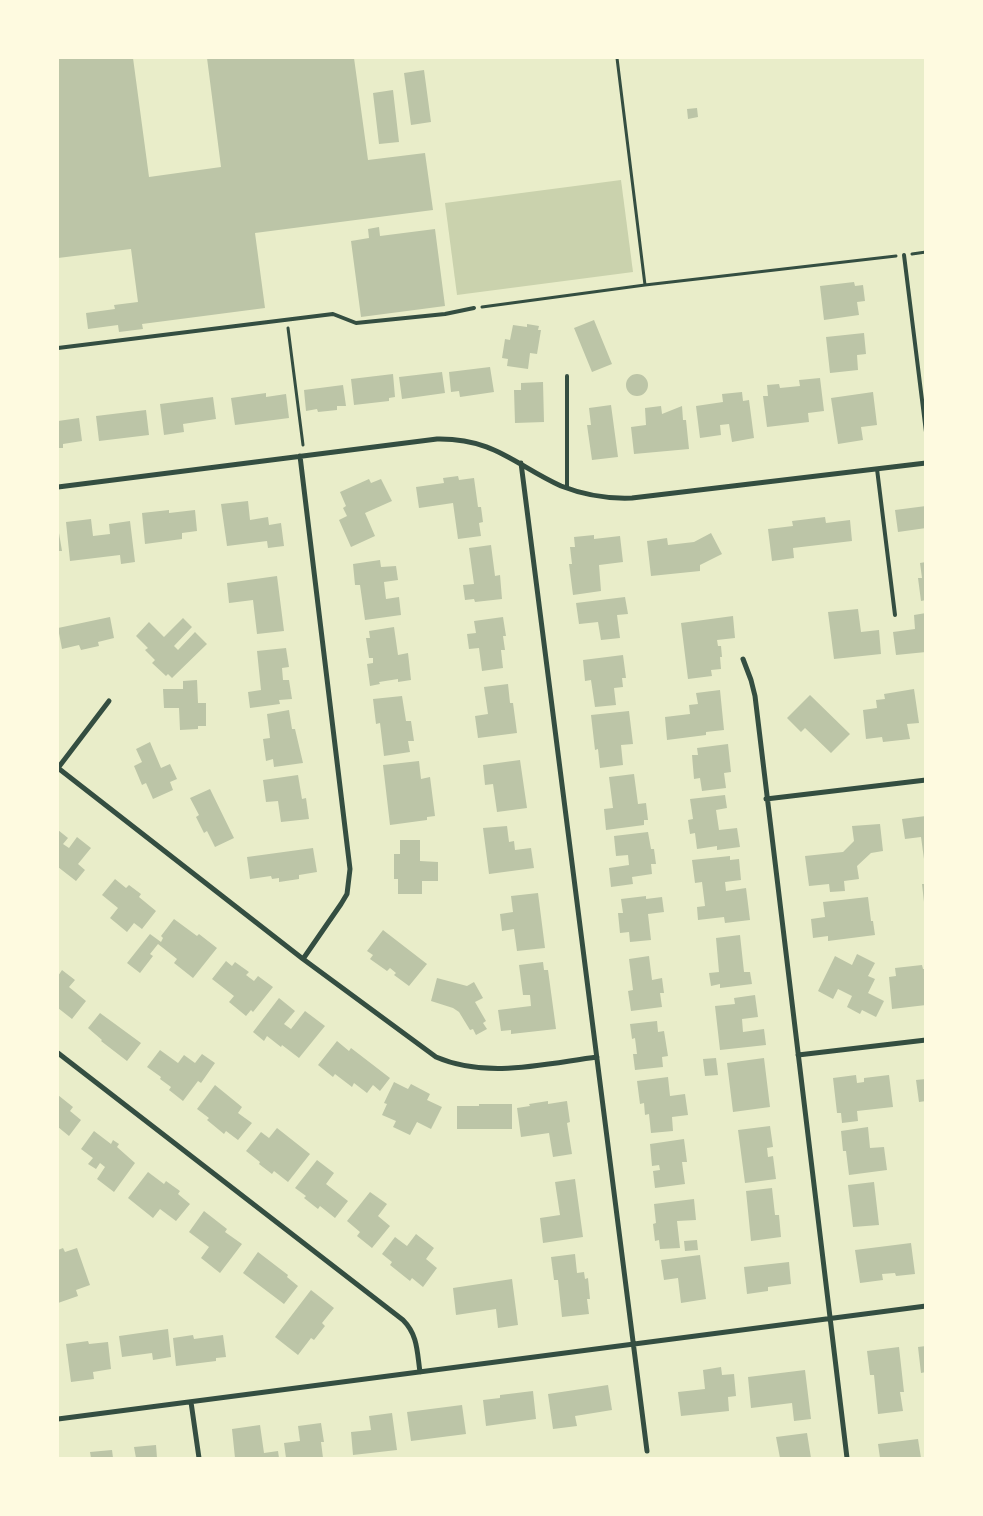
<!DOCTYPE html>
<style>
body{margin:0}
#map{position:relative;width:983px;height:1516px;overflow:hidden;background:#e9edc9;font-family:Spectral,serif}
canvas{display:block}
.frame{position:absolute;inset:0;border:59px solid #fefae0;pointer-events:none}
</style>
<div id="map">
<canvas width="983" height="1516"></canvas>
<div class="frame"></div>
</div>
<script>
const ctx = document.querySelector('canvas').getContext('2d');
ctx.lineJoin = 'round';
function fill(path, color) {
  ctx.fillStyle = color;
  ctx.fill(path, 'evenodd');
}
function strokePath(path, color, width, dash) {
  ctx.strokeStyle = color;
  ctx.lineWidth = width;
  ctx.lineCap = dash ? 'butt' : 'round';
  ctx.setLineDash(dash || []);
  ctx.stroke(path);
}
const green = new Path2D(`
 M621,180L633,272L457,295L445,203Z`);
const building = new Path2D(`
 M58,58H133L149,177L221,167L207,58H354L368,160L425,153L433,210L255,233L265,308L142,324L143,329L119,332L118,325L88,329L86,313L115,309L114,305L138,302L131,249L58,258Z
 M424,70L431,122L411,125L404,73Z
 M393,90L399,142L379,144L373,93Z
 M697,108L698,117L688,119L687,109Z
 M379,227L380,236L435,229L445,306L361,317L351,241L369,238L368,229Z
 M854,282L855,286L863,285L865,301L857,302L859,315L824,320L820,286Z
 M594,320L612,364L592,372L574,328Z
 M527,324L539,326L538,330H541L537,354L530,353L528,369L507,366L508,359L502,358L505,339L510,340L513,325L527,327Z
 M864,333L866,354L857,355L858,370L830,373L826,337Z
 M490,367L494,392L460,397L459,391L451,392L449,372Z
 M442,372L445,393L402,399L399,377Z
 M393,374L395,397L389,398V401L354,405L351,379Z
 M626 385a11 11 0 1 1 22 0a11 11 0 1 1-22 0Z
 M820,378L824,411L808,413L809,422L767,427L763,396H768L767,385L779,384L780,388L800,386L799,380Z
 M543,382L544,422L515,423L514,390H521V383Z
 M343,385L346,406H337V410L318,412L317,409L306,411L304,390Z
 M742,392L743,401L749,400L754,438L732,442L729,424L720,425L721,435L700,438L696,406L723,402L722,394Z
 M873,392L877,425L861,427L863,440L838,444L831,398Z
 M266,393V397L286,394L289,418L235,425L231,398Z
 M213,397L216,419L183,424L184,432L164,435L160,404Z
 M611,405L618,457L592,460L587,425H591L589,408Z
 M661,406L662,414L682,406L683,420H686L689,449L634,454L631,427L646,425L645,408Z
 M146,410L149,435L99,441L96,416Z
 M79,418L82,441L63,444V448H58V421Z
 M458,476L459,480L474,478L478,507H481L483,522L479,523L481,536L458,539L453,503L419,508L416,487L444,483L443,478Z
 M369,479L371,483L381,479L392,501L365,513L375,536L351,547L339,520L347,516L343,508L346,506L340,492Z
 M248,501L250,520L268,517L269,525L281,523L284,546L268,548L267,541L227,546L221,504Z
 M926,506V528L898,532L895,510Z
 M169,510V513L195,510L197,531L182,533V539L145,544L142,513Z
 M825,517L826,523L850,520L852,541L793,548L794,558L772,561L768,529L793,526L792,521Z
 M91,519L93,536L110,534L109,524L130,521L135,562L121,564L120,555L70,561L66,522Z
 M58,527L62,551H58Z
 M711,533L722,554L700,565V571L651,576L647,541L667,538L668,545L694,542Z
 M594,535V539L620,536L623,562L599,565L601,591L573,595L569,564H572L570,547H575L574,537Z
 M491,545L495,576L500,575L502,599L475,602L474,599L465,600L463,585L474,584L469,548Z
 M380,560L381,567L396,566L398,580L384,582L386,599L399,597L401,615L365,620L360,585H355L353,564Z
 M926,562V600L921,601L918,578H922L920,563Z
 M277,576L284,631L257,634L253,600L229,603L227,583Z
 M625,597L628,614L617,615L620,638L601,640L598,622L579,624L576,603Z
 M858,609L861,632L879,630L881,654L834,659L828,612Z
 M926,613V652L896,655L893,632L915,629L914,615Z
 M733,616L735,638L717,640L718,646H721L722,657H720L721,669L711,670L712,676L688,679L681,623Z
 M110,617L114,638L98,642L99,646L81,650L79,645L62,649L58,628Z
 M503,617L506,636H503L505,650H501L503,668L482,671L479,648L469,649L467,634L476,633L474,621Z
 M183,618L192,627L174,646L178,650L195,632L207,644L172,678L168,674L166,676L152,663L155,660L145,650L148,648L136,636L149,622L164,637Z
 M394,627L398,655L408,653L411,680L398,682V679L379,682L380,684L370,686L367,664L373,663V658H369L366,638H370L369,631Z
 M286,648L289,667L282,668L283,680H289L292,699L279,700L280,704L250,708L248,692L261,690L257,651Z
 M623,655L626,678H622L623,687L614,688L616,705L595,707L591,680L585,681L583,660Z
 M197,680L198,703H206V726H198V729L180,730L179,708H164L163,689H183V681Z
 M508,684L510,703H513L517,733L478,738L475,716L488,714L484,687Z
 M914,689L919,723L907,724L910,739L883,742L882,737L866,739L863,710L877,708L876,700L885,699L884,694Z
 M720,690L724,730L706,732V735L667,740L665,717L690,714L689,705L698,704L696,693Z
 M810,695L850,734L831,753L805,728L801,732L787,718Z
 M402,696L406,721H411L414,741H408L410,752L384,756L380,723L376,724L373,699Z
 M289,710L292,729H295L303,763L274,767L273,759L266,761L263,739L270,738L267,714Z
 M629,711L633,744L621,745L623,765L600,768L598,749L595,750L591,715Z
 M150,742L161,768L170,764L177,779L170,782L173,790L153,799L146,783L142,785L134,766L142,762L136,749Z
 M728,744L731,772L724,773L726,788L702,791L700,778L694,779L692,755H698L697,748Z
 M520,760L527,808L497,812L493,784L485,785L483,765Z
 M419,761L421,779L430,777L435,816L427,817V820L390,825L383,765Z
 M634,774L638,804L646,803L648,820H644V825L606,830L604,809L613,808L609,777Z
 M298,775L302,799L306,798L309,819L281,822L278,801L266,802L263,780Z
 M210,789L234,838L215,847L207,831L204,833L196,817L199,815L190,798Z
 M725,795L727,808L716,810L719,830L737,828L740,847L717,850V846L697,849L695,833L690,834L688,820L693,819L690,799Z
 M926,816V859H924L921,837L905,839L902,819Z
 M880,824L883,851L871,853L857,866L859,879L844,881L845,891L830,892L829,884L809,886L805,856L843,852L854,841L852,826Z
 M507,826L509,842L514,841L515,850L531,848L534,868L489,874L483,828Z
 M58,830L68,838L63,844L69,848L77,837L91,848L78,864L85,870L76,881L58,867Z
 M648,832L651,849H654L656,864H651L652,874L632,877L633,884L611,887L609,868L629,865L628,855L616,856L614,836Z
 M400,840H420V861L438,862V881H422V894H398V879H394V854H400Z
 M313,848L317,872L299,875V879L279,882V878L272,879L271,876L250,879L247,857Z
 M730,856V860L739,859L741,880L725,882L726,891L746,888L750,920L725,923L724,917L698,920L697,907L705,906L702,882L695,883L692,860Z
 M115,879L126,888L129,885L141,894L139,897L156,911L142,929L134,923L127,932L110,918L118,908L102,895Z
 M922,884H926V902H924Z
 M538,893L545,948L517,951L514,929L502,931L500,914L513,912L511,896Z
 M646,896V899L662,897L664,912L648,914L651,940L630,942L629,932L620,933L618,913H623L621,899Z
 M868,897L871,921H873L875,935L828,941V936L813,938L811,919L825,917L823,902Z
 M174,919L197,936L199,934L217,948L193,978L174,963L177,959L158,944L150,954L153,956L140,973L127,963L150,934L161,942L163,938L161,936Z
 M383,930L427,964L409,986L394,975L396,973L390,968L387,971L370,959L373,955L367,951Z
 M740,935L744,972H750L752,984L720,988V984L711,986L709,973L719,972L716,938Z
 M857,954L875,963L868,976L875,979L868,993L884,1001L876,1017L862,1010L860,1014L847,1007L852,996L838,989L833,999L818,991L835,956L852,965Z
 M649,956L652,980L662,978L664,993H660L662,1007L631,1011L628,991L633,990L629,959Z
 M226,961L232,966L235,962L249,972L246,975L254,981L258,976L273,987L253,1012L251,1010L246,1016L229,1002L234,996L212,979Z
 M543,962L544,970H548L556,1029L511,1034V1030L501,1031L498,1010L531,1006L530,995H523L519,965Z
 M922,965L923,969H926V1005L892,1009L889,977L896,976L895,968Z
 M62,970L75,980L69,987L86,1001L72,1019L58,1008V976Z
 M437,978L467,986L474,982L483,998L475,1002L486,1021L483,1023L487,1029L476,1035L473,1029L470,1030L459,1012L453,1008L431,1001Z
 M755,995L758,1017L742,1019L743,1032L764,1029L766,1045L720,1050L715,1006L735,1004L734,998Z
 M279,998L295,1011L284,1024L291,1029L305,1011L325,1026L299,1058L282,1045L281,1047L267,1036L264,1041L253,1032Z
 M100,1013L141,1043L127,1061L101,1041L102,1040L88,1028Z
 M657,1021L658,1032L664,1031L668,1056L662,1057L663,1067L635,1070L633,1054H637L635,1038L632,1039L630,1024Z
 M337,1041L349,1051L351,1048L390,1078L380,1091L373,1085L367,1093L354,1083L352,1087L335,1074L333,1077L318,1065Z
 M160,1050L178,1063L184,1055L195,1063L202,1054L215,1063L201,1083L198,1081L183,1101L169,1090L171,1087L160,1079L161,1077L147,1067Z
 M716,1058L718,1075L705,1076L703,1059Z
 M764,1058L770,1107L733,1112L727,1063Z
 M856,1075L857,1083L864,1082V1078L889,1075L893,1107L857,1111L858,1121L842,1123L841,1113H837L833,1078Z
 M668,1077L670,1096L685,1094L688,1115L672,1117L673,1131L651,1133L649,1114L645,1115L644,1103L640,1104L637,1081Z
 M926,1079V1101L919,1102L916,1080Z
 M394,1082L408,1089L411,1084L430,1094L427,1100L442,1107L431,1129L417,1122L410,1135L393,1127L396,1121L382,1115L387,1104L384,1103Z
 M215,1085L242,1107L238,1113L252,1123L238,1140L226,1131L224,1134L207,1120L209,1118L197,1109Z
 M58,1095L73,1107L70,1111L81,1120L69,1136L58,1127Z
 M548,1101V1104L567,1101L570,1122L567,1123L572,1154L553,1157L549,1133L521,1137L517,1108L530,1106L529,1104Z
 M479,1104H512V1129H457V1106H479Z
 M770,1126L773,1147L767,1148L768,1157L773,1156L776,1179L745,1183L738,1130Z
 M868,1127L870,1148L884,1147L887,1170L849,1175L846,1151H843L841,1131Z
 M277,1128L310,1154L288,1182L274,1171L272,1174L259,1164L260,1162L246,1151L261,1132L269,1138Z
 M94,1131L111,1144L113,1140L119,1144L117,1147L135,1163L114,1192L97,1179L105,1167L100,1163L96,1169L88,1164L93,1158L81,1149Z
 M684,1139L687,1162H682L685,1184L655,1188L653,1171L660,1170L659,1165L652,1166L650,1144Z
 M317,1160L334,1173L326,1184L348,1201L335,1218L320,1206L318,1209L304,1198L306,1196L295,1188Z
 M148,1172L164,1184L166,1181L180,1191L178,1194L190,1204L176,1221L160,1209L153,1218L128,1198Z
 M575,1179L583,1237L543,1243L540,1218L560,1215L555,1182Z
 M874,1182L879,1225L853,1227L848,1185Z
 M772,1188L775,1215H779L781,1237L751,1241L746,1191Z
 M370,1192L387,1204L378,1216L390,1226L372,1248L357,1236L360,1232L347,1221Z
 M694,1199L696,1220L677,1221L680,1248L660,1249L659,1240L655,1241L653,1224L656,1223L654,1204Z
 M204,1211L227,1229L225,1232L242,1244L220,1273L201,1258L209,1247L189,1232Z
 M416,1234L434,1248L426,1259L437,1268L423,1287L412,1278L410,1281L390,1265L392,1262L382,1254L395,1237L407,1246Z
 M697,1240L698,1250L685,1251L684,1241Z
 M911,1243L915,1274L896,1276L895,1273L882,1274L883,1280L860,1283L855,1250Z
 M63,1248L65,1252L77,1248L90,1285L76,1290L78,1296L58,1303V1250Z
 M258,1252L288,1275L287,1277L298,1286L284,1304L243,1273Z
 M575,1254L577,1273L584,1272L585,1279L588,1278L590,1299H587L589,1314L562,1317L558,1280H554L551,1257Z
 M700,1255L706,1299L681,1303L678,1278L664,1280L661,1260Z
 M789,1262L791,1284L768,1287V1291L747,1294L744,1267Z
 M512,1279L518,1325L498,1328L496,1309L456,1315L453,1288Z
 M311,1290L334,1308L322,1323L325,1326L314,1340L311,1338L298,1355L275,1337Z
 M168,1329L171,1357L153,1360L152,1353L122,1357L119,1336Z
 M193,1335L194,1339L223,1335L226,1357L216,1358V1361L176,1366L173,1338Z
 M88,1341L89,1344L108,1342L111,1369L93,1372L94,1379L71,1382L66,1344Z
 M926,1346V1372L921,1373L918,1347Z
 M899,1347L904,1392H900L903,1411L878,1414L874,1375H870L867,1351Z
 M721,1367L722,1375L734,1374L736,1396L728,1397L729,1411L681,1416L678,1392L705,1389L703,1370Z
 M805,1370L811,1419L794,1421L792,1403L751,1408L748,1377Z
 M608,1385L612,1410L575,1416L577,1426L553,1429L548,1394Z
 M533,1391L536,1419L486,1426L483,1400L500,1398V1395Z
 M462,1405L466,1434L411,1441L407,1412Z
 M392,1413L397,1450L353,1455L351,1432L371,1430L369,1416Z
 M321,1423L324,1442H321L323,1458H286L284,1443L300,1441L298,1426Z
 M260,1425L264,1453L278,1451L279,1458H235L232,1429Z
 M807,1433L811,1458H780L776,1437Z
 M918,1439L921,1458H880L878,1444Z
 M156,1445L157,1458H136L134,1447Z
 M112,1450L113,1458H91L90,1452Z`);
const path = new Path2D(`
 M617,58L645,285
 M912,254L926,252
 M482,307L645,285L896,256
 M288,328L303,445`);
const service = new Path2D(`
 M904,255L926,432
 M58,348L333,314L356,323L445,314L474,308
 M567,376V488
 M877,469L895,615`);
const minor = new Path2D(`
 M300,456L350,869L347,894L341,904L303,959
 M521,463L647,1451
 M58,487L437,439C494,438 515,465 561,486C584,495 608,499 632,498L926,463
 M743,659L751,680L755,696L847,1458
 M58,768L303,959L436,1057C487,1079 544,1064 597,1057
 M58,768L109,701
 M766,799L926,780
 M58,1053L403,1320C418,1335 417,1352 420,1372
 M798,1055L926,1040
 M191,1402L199,1458
 M58,1419L926,1306`);
fill(green, '#cad2ad');
fill(building, '#bcc5a7');
strokePath(path, '#344e41', 3);
strokePath(service, '#344e41', 4);
strokePath(minor, '#344e41', 5);
</script>
